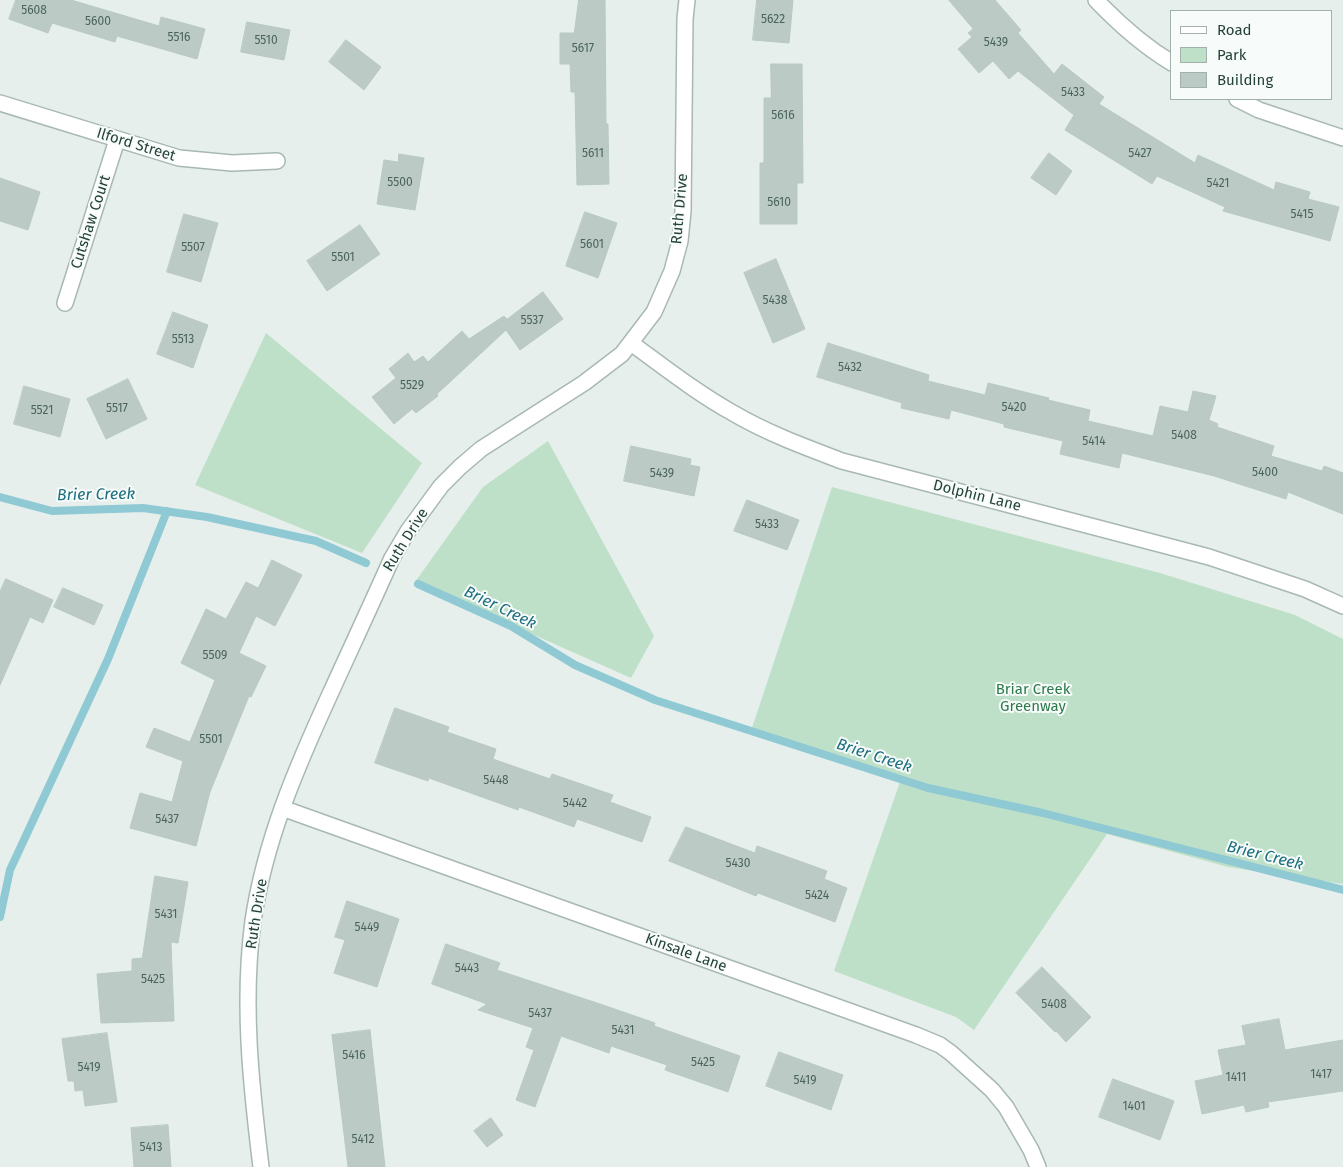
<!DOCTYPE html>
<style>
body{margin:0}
#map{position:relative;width:1343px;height:1167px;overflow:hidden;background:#e6efeb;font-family:"Fira Sans",sans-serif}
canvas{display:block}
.legend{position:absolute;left:1170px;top:10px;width:162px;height:90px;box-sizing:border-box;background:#f7fbf9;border:1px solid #a3b1ad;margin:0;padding:6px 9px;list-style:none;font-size:15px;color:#24423a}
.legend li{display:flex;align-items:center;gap:10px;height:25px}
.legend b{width:25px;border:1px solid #a3b1ad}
</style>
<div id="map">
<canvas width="1343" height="1167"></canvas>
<ul class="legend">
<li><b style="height:6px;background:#fff"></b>Road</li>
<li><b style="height:14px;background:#bfe0c8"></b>Park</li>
<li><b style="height:14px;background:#bbcac4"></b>Building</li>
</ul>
</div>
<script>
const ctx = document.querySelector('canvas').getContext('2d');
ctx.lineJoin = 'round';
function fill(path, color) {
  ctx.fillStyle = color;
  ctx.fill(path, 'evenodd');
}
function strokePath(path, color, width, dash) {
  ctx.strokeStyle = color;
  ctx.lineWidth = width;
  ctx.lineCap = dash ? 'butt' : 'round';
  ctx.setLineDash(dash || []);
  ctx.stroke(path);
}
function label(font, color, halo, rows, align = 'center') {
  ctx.font = font + ' "Fira Sans",sans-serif';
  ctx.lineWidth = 4;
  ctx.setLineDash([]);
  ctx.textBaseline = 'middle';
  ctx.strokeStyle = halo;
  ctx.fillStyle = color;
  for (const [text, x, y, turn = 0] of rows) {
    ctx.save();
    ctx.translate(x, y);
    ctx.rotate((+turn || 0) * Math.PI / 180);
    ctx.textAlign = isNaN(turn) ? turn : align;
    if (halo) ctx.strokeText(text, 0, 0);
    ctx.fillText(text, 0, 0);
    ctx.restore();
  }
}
const green = new Path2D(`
 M266,333L422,463L362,553L195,485Z
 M548,441L654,636L631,678L415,582L483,487Z
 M832,487L1160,573L1295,615L1343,639V884L1228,867L1107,834L974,1030L956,1017L834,971L901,779L751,731Z`);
const stream = new Path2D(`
 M0,497L52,511L143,508L207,517L316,541L366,563
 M418,584L511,626L575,665L655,700L928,788L1043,813L1343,890
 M0,917L10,870L108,659L167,511`);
const building = new Path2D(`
 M16,0H71L159,26L161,17L205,29L197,59L117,36L115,42L52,23L48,33L9,19Z
 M579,0H605L606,124H608L609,184L577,185L575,92H571L570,64H560V33H574Z
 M757,0H793L789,43L753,40Z
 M949,0H995L1021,30L1018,33L1054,74L1062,64L1104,97L1099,104L1195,163L1198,155L1274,190L1276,182L1310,192L1308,199L1339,207L1330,241L1223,211L1225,207L1157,176L1152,184L1065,130L1074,115L1018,71L1009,79L993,61L979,73L958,49L972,37L968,33L973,29Z
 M247,22L290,30L284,60L241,52Z
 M346,40L381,67L364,90L329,62Z
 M771,64H802L803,183H797V224H760V163H764V98H771Z
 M1049,153L1072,171L1056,195L1031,178Z
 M399,154L424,158L415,210L377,204L384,160L398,162Z
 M0,178L40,192L28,230L0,221Z
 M585,212L617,223L598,278L566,266Z
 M184,214L218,223L201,282L167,272Z
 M360,225L380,254L327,291L307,261Z
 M776,259L805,329L773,343L744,273Z
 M543,292L563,319L520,350L506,330L437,394L438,396L416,413L412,409L394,424L372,397L396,378L389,369L408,353L414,362L423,356L428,362L462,331L469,339L504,316L507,319Z
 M173,312L208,325L193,368L157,354Z
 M828,343L929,375L928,381L985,395L988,383L1049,398L1048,400L1090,410L1088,421L1153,436L1160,406L1188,412L1193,391L1216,396L1209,420L1218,424L1217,427L1274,446L1271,456L1322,471L1324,466L1343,473V514L1288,492L1286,499L1214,476L1122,453L1119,468L1060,454L1063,441L1004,427V424L951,410L949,419L901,408L902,403L817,377Z
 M128,379L147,419L106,439L87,399Z
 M24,386L70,399L60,437L14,424Z
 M631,446L691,459L690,465L700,467L694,496L624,481Z
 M747,500L799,520L787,550L734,531Z
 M272,560L302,575L275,626L256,616L239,653L266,666L251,697L249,696L210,792L196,846L130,828L140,793L172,802L183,761L146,747L154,728L190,742L215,680L181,663L206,609L226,619L246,582L258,588Z
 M6,579L53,600L43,623L30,617L0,685V592Z
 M63,588L103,605L94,625L54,607Z
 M395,708L449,727L447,732L496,749L493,759L550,779L552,774L613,795L610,802L651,817L642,842L577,819L574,827L519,807L518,810L429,778L428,781L375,763Z
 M686,827L755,853L757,846L827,871L824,879L847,888L835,922L758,893L756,896L669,861Z
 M155,876L188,882L178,943L171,942L174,1021L101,1023L97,974L132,971V959L142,958Z
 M347,901L399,919L377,987L334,973L345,940L335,937Z
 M446,944L500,963L497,970L603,1005L655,1023L654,1026L740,1056L728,1092L665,1070L667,1065L611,1046L609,1053L561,1036L535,1107L516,1100L534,1050L526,1047L533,1028L478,1010L487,1004L432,984Z
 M1042,967L1091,1017L1066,1042L1056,1031L1055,1032L1016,993Z
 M1279,1019L1285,1050L1343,1040V1091L1268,1102L1269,1107L1246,1112L1244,1105L1202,1114L1195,1081L1223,1075L1218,1050L1246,1045L1242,1026Z
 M370,1030L385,1167H348L332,1035Z
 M107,1033L117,1102L85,1106L83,1090L75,1091L74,1081H68L62,1039Z
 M779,1052L843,1075L831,1110L766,1086Z
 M1113,1079L1174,1101L1160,1140L1099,1117Z
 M491,1118L503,1135L487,1147L474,1131Z
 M168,1125L171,1167H134L131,1128Z`);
const street = new Path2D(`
 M1096,0C1118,23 1144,46 1172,63
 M1237,99L1259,110L1343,138
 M0,103L179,158L232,163L277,161
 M65,303L117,140
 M631,343C664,367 697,393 733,413C767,433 805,447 842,461L1209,557L1305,589L1343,606
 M282,808L916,1035L940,1045L951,1053L992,1090L1006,1107L1031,1150L1038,1167
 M261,1167C251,1085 242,1003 253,921C265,840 297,766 331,692C351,648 372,603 392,558L408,531L441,486L460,467L481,449L584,383L622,354L654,312L672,271L680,241L683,211L685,19L687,0`);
const numberNames = [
 ["5608",34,11],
 ["5622",773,20],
 ["5600",98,22],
 ["5516",179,38],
 ["5510",266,41],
 ["5439",996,43],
 ["5617",583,49],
 ["5433",1073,93],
 ["5616",783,116],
 ["5611",593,154],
 ["5427",1140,154],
 ["5500",400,183],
 ["5421",1218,184],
 ["5610",779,203],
 ["5415",1302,215],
 ["5601",592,245],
 ["5507",193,248],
 ["5501",343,258],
 ["5438",775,301],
 ["5537",532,321],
 ["5513",183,340],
 ["5432",850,368],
 ["5529",412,386],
 ["5420",1014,408],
 ["5517",117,409],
 ["5521",42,411],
 ["5408",1184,436],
 ["5414",1094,442],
 ["5400",1265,473],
 ["5439",662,474],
 ["5433",767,525],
 ["5509",215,656],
 ["5501",211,740],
 ["5448",496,781],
 ["5442",575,804],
 ["5437",167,820],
 ["5430",738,864],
 ["5424",817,896],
 ["5431",166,915],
 ["5449",367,928],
 ["5443",467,969],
 ["5425",153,980],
 ["5408",1054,1005],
 ["5437",540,1014],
 ["5431",623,1031],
 ["5416",354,1056],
 ["5425",703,1063],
 ["5419",89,1068],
 ["1417",1321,1075],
 ["1411",1236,1078],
 ["5419",805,1081],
 ["1401",1134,1107],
 ["5412",363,1140],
 ["5413",151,1148]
];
const streetNames = [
 ["Ilford Street",136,145,17],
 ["Ruth Drive",680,209,-85],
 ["Cutshaw Court",91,222,-72],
 ["Dolphin Lane",977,496,14],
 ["Ruth Drive",406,540,-58],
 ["Ruth Drive",257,914,-81],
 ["Kinsale Lane",686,953,20]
];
const parkNames = [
 ["Briar Creek",1033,690],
 ["Greenway",1033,707]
];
const waterNames = [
 ["Brier Creek",96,495,-1],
 ["Brier Creek",500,608,26],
 ["Brier Creek",874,756,18],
 ["Brier Creek",1265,856,14]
];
fill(green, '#bfe0c8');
strokePath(stream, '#8ec9d4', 8);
fill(building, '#bbcac4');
strokePath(building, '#b8c9c2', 1);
strokePath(street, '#a8b8b2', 18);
strokePath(street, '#fff', 15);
label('12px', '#4a645c', null, numberNames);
label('15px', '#24423a', '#f7fbf9', streetNames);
label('15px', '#2d7a4b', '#f7fbf9', parkNames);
label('italic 16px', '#1c6f80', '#f7fbf9', waterNames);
</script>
